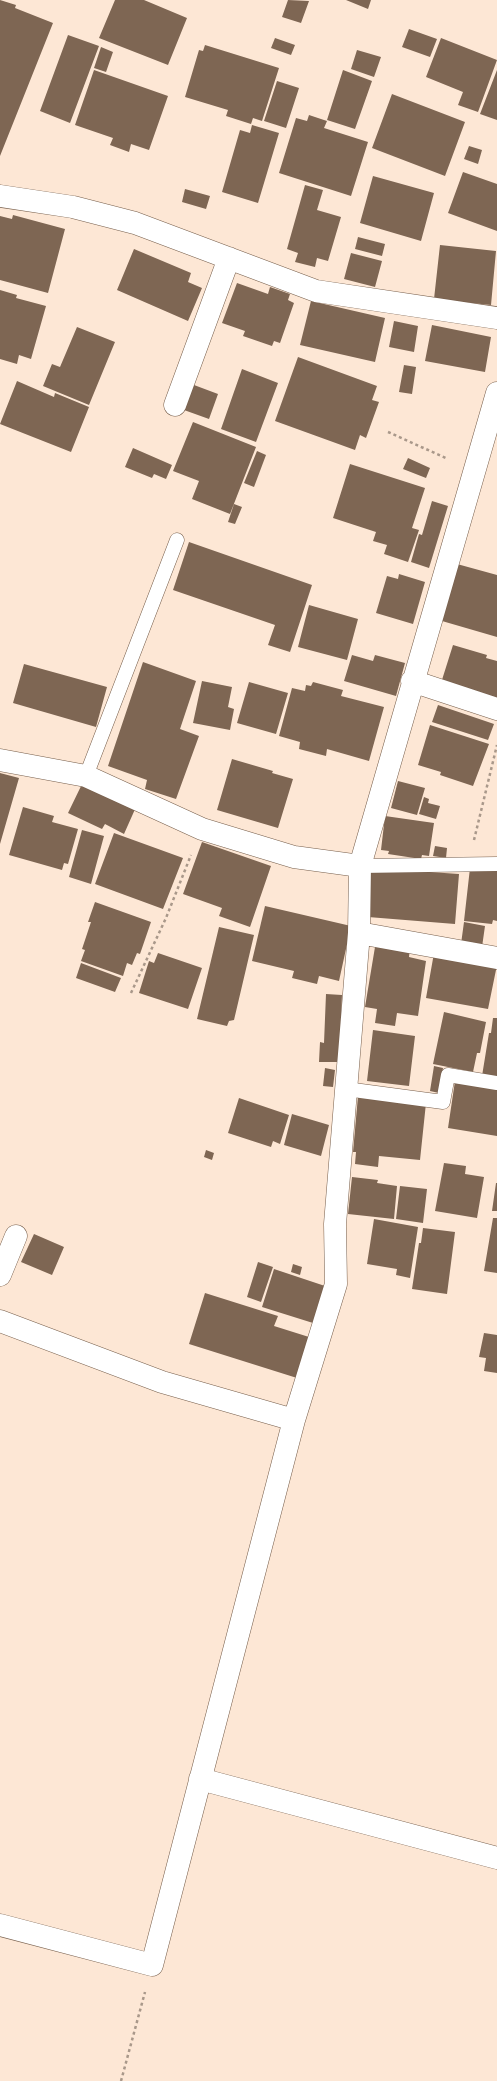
<!DOCTYPE html>
<style>
body{margin:0}
canvas{display:block;background:#fde7d5}
</style>
<canvas width="497" height="2081"></canvas>
<script>
const ctx = document.querySelector('canvas').getContext('2d');
ctx.lineJoin = 'round';
function fill(path, color) {
  ctx.fillStyle = color;
  ctx.fill(path, 'evenodd');
}
function strokePath(path, color, width, dash) {
  ctx.strokeStyle = color;
  ctx.lineWidth = width;
  ctx.lineCap = dash ? 'butt' : 'round';
  ctx.setLineDash(dash || []);
  ctx.stroke(path);
}
const building = new Path2D(`
 M0,0L16,5L15,8L53,23L0,156Z
 M115,0H144L187,18L168,65L99,38Z
 M288,0L309,1L301,23L282,17Z
 M346,0H371L368,9Z
 M409,29L437,39L430,57L402,47Z
 M68,35L99,46L70,123L40,111Z
 M275,38L295,45L291,55L271,48Z
 M441,38L497,60L478,112L458,105L463,92L426,77Z
 M205,45L279,68L262,121L253,118L251,124L226,116L228,110L185,97L199,50L203,51Z
 M101,47L113,52L106,72L94,68Z
 M357,50L381,57L374,77L351,69Z
 M94,70L168,96L149,150L131,144L129,152L110,145L113,138L75,125Z
 M343,70L372,81L355,129L327,120Z
 M497,70V120L480,114Z
 M277,81L299,88L286,128L264,121Z
 M392,94L465,122L445,176L372,148Z
 M309,115L327,121L324,128L368,142L351,196L279,173L296,118L307,121Z
 M252,125L279,133L258,203L222,192L240,130L250,133Z
 M469,146L482,150L478,164L464,159Z
 M463,172L497,184V231L448,213Z
 M373,176L434,193L421,241L360,223Z
 M305,185L323,190L317,210L341,217L328,261L317,258L315,267L295,262L298,253L287,249Z
 M185,189L210,196L206,209L182,202Z
 M13,215L65,229L48,293L0,280V216L12,219Z
 M358,237L385,244L382,256L355,249Z
 M440,245L496,251L491,305L434,299Z
 M134,249L191,273L188,282L202,288L188,321L117,290Z
 M351,253L382,261L375,287L344,279Z
 M237,283L268,294L270,287L290,294L288,300L294,303L280,343L274,341L272,346L243,336L245,331L222,323Z
 M0,290L17,295L16,298L46,306L31,359L19,355L17,364L0,359Z
 M311,301L385,318L375,362L300,345Z
 M394,321L418,326L414,352L389,347Z
 M432,325L491,337L485,372L425,361Z
 M77,327L115,342L89,405L43,386L52,364L60,367Z
 M298,357L377,386L372,400L379,402L366,438L360,435L355,450L275,421Z
 M404,365L416,367L412,394L399,392Z
 M242,369L278,383L256,442L221,429Z
 M17,381L54,397L55,393L89,407L71,452L0,424Z
 M194,385L218,394L209,419L184,410Z
 M193,422L256,447L230,514L192,499L199,481L173,471Z
 M133,448L172,465L166,479L154,474L152,478L125,467Z
 M257,451L266,455L254,487L244,483Z
 M408,458L430,468L426,478L403,469Z
 M350,464L425,488L412,528L419,530L408,562L384,554L387,545L373,541L376,532L333,518Z
 M432,501L448,506L429,568L411,562L419,534L422,535Z
 M234,504L242,507L235,524L228,522Z
 M189,542L312,585L290,652L268,645L275,625L173,590Z
 M457,564L497,575V637L442,621Z
 M399,574L425,582L413,624L376,613L387,576L398,579Z
 M309,605L358,619L347,660L298,647Z
 M453,645L487,655L486,658L497,661V700L441,683Z
 M352,655L373,661L375,655L405,663L396,696L344,681Z
 M143,662L196,681L180,729L199,736L176,799L145,789L147,780L108,766Z
 M24,664L107,687L96,727L13,703Z
 M202,681L232,687L228,707L234,709L230,730L193,723Z
 M249,682L288,693L276,734L237,723Z
 M313,682L343,690L341,696L384,707L369,761L327,749L326,756L299,749L300,742L279,736L292,688L305,691L306,685L311,686Z
 M438,705L494,724L488,740L432,722Z
 M430,725L489,744L473,786L440,775L441,772L418,765Z
 M232,759L273,771L272,773L293,779L278,828L217,810Z
 M0,773L19,778L0,844Z
 M398,781L425,788L417,815L391,808Z
 M83,782L136,807L124,834L105,824L102,829L68,813Z
 M424,797L429,799L428,803L440,806L436,819L419,814Z
 M23,807L54,816L52,822L78,829L68,864L64,863L62,870L9,855Z
 M385,816L434,823L429,856L422,855L421,859L388,854L389,851L381,850Z
 M82,830L104,836L91,884L69,877Z
 M114,833L183,858L163,909L95,884Z
 M202,842L271,866L250,927L219,916L222,908L183,894Z
 M435,846L447,848L446,858L433,856Z
 M371,868L459,874L455,924L368,917Z
 M470,868L497,871V921L493,920L492,924L464,921Z
 M95,902L151,922L140,954L137,953L132,965L127,963L123,976L81,961L85,950L82,949L91,922H88Z
 M265,906L351,926L339,981L319,976L317,984L292,978L294,971L252,961Z
 M464,922L485,926L482,947L461,944Z
 M219,927L254,935L234,1020L229,1021L227,1026L197,1019Z
 M376,941L410,947L409,957L426,961L418,1016L397,1013L395,1026L375,1023L377,1009L365,1007Z
 M158,953L202,968L188,1009L139,993L149,961L154,963Z
 M434,953L497,965L488,1009L426,998Z
 M81,963L121,978L115,992L76,978Z
 M326,994L342,995L339,1062H319L320,1042L324,1043Z
 M444,1012L486,1022L480,1053H477L473,1072L433,1064Z
 M493,1018H497V1078L482,1076L489,1033H491Z
 M373,1030L415,1036L409,1086L367,1081Z
 M434,1066L443,1068L439,1093L430,1091Z
 M325,1068L335,1070L333,1087L323,1086Z
 M455,1081L497,1088V1136L448,1128Z
 M358,1096L426,1103L420,1160L379,1156L378,1167L355,1164L356,1152H353Z
 M239,1098L289,1115L280,1144L273,1141L271,1147L228,1133Z
 M292,1114L329,1125L321,1156L284,1145Z
 M206,1150L214,1153L212,1160L204,1157Z
 M444,1163L466,1166L465,1174L484,1177L477,1218L435,1211Z
 M352,1177L378,1180L377,1183L397,1186L394,1219L348,1214Z
 M496,1183H497V1211H492Z
 M400,1186L427,1189L423,1223L396,1219Z
 M493,1218H497V1273L484,1271Z
 M374,1219L418,1227L410,1278L396,1275L397,1269L367,1264Z
 M423,1228L455,1232L447,1294L412,1289L419,1243H421Z
 M34,1234L64,1247L52,1275L21,1262Z
 M258,1262L273,1267L261,1302L247,1297Z
 M293,1264L302,1267L300,1275L291,1272Z
 M274,1269L325,1286L313,1323L262,1307Z
 M205,1293L278,1316L274,1326L309,1337L297,1378L189,1344Z
 M484,1333L497,1335V1373L484,1371L486,1358L479,1357Z`);
const path = new Path2D(`
 M388,432L448,459
 M474,840L497,745
 M131,993L166,918L191,855
 M121,2081L145,1992`);
const service = new Path2D(`
 M86,776L177,540
 M360,866L497,864
 M346,1089L443,1102L448,1075L497,1083`);
const minor = new Path2D(`
 M0,196L73,207L135,223L316,291L497,318
 M175,405L229,258
 M412,681L497,709
 M0,760L86,776L202,829L294,857L360,866
 M359,933L497,958
 M0,1275L16,1236
 M0,1321L162,1382L294,1420
 M200,1779L497,1858
 M0,1925L152,1965L294,1420L336,1284L335,1224L359,933L360,866L497,393`);
fill(building, '#7e6653');
strokePath(service, '#775f4c', 15);
strokePath(minor, '#775f4c', 23);
strokePath(path, '#a9988a', 2.5, [3, 3]);
strokePath(service, '#fff', 14);
strokePath(minor, '#fff', 22);
</script>
